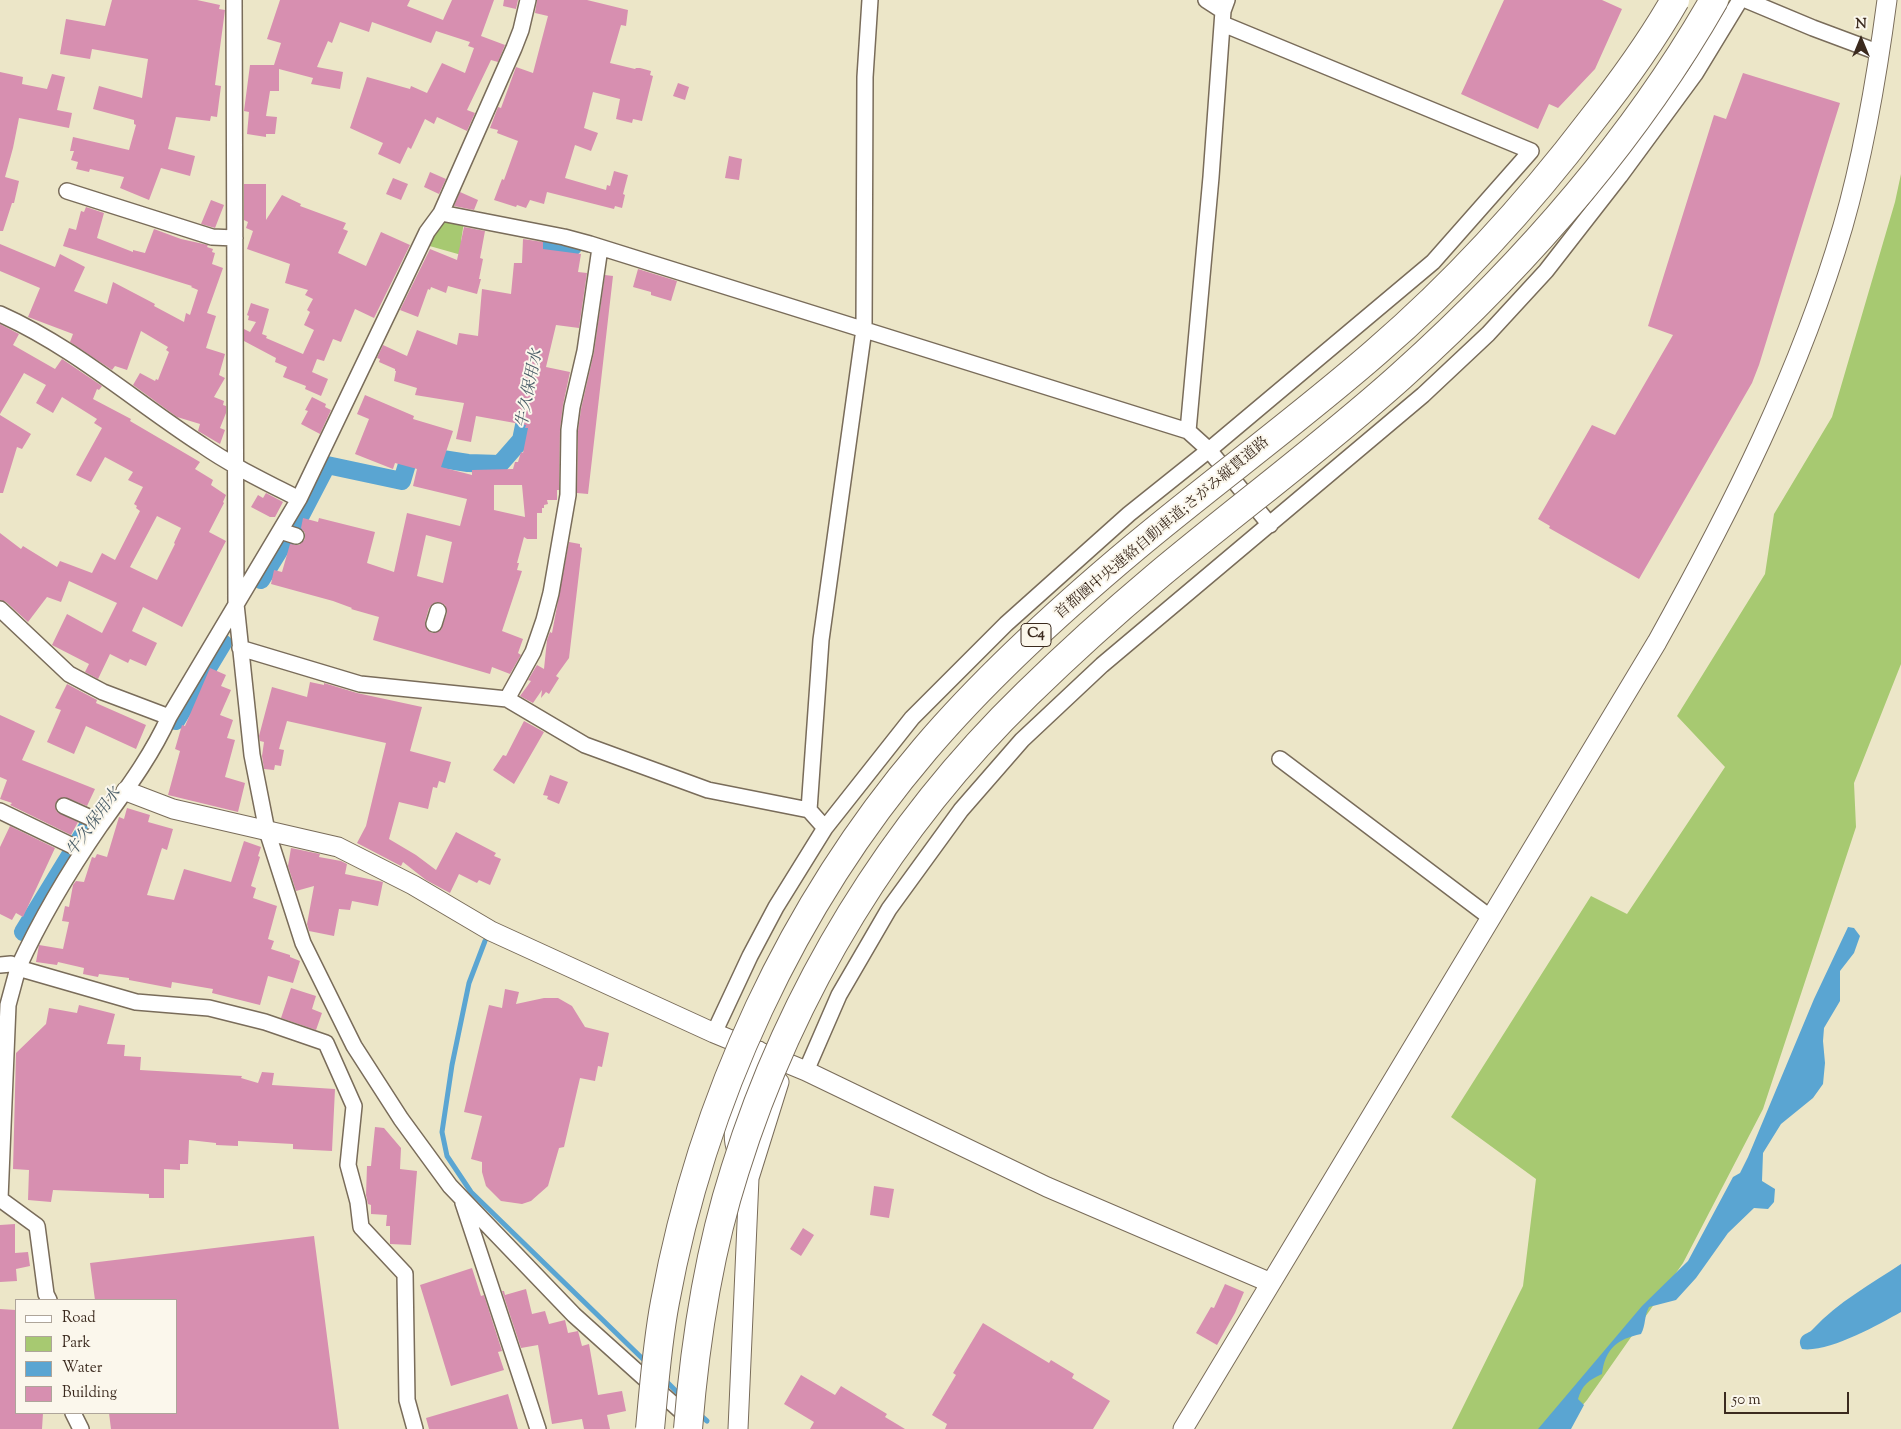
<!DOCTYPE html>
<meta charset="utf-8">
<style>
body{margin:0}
#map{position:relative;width:1901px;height:1429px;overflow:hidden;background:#ece6c8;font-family:"Sorts Mill Goudy",serif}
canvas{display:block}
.legend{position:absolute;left:15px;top:1299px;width:162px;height:115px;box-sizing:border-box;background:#fbf7ec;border:1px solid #aea59a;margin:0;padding:6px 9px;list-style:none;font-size:15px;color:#3b2a1e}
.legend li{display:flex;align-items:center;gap:10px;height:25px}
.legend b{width:25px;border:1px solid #aea59a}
.north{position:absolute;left:1836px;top:15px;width:50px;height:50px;-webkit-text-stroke:4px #fbf7ec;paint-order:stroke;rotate:0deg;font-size:14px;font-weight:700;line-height:20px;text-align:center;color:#3b2a1e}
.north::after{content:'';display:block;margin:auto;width:18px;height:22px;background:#3b2a1e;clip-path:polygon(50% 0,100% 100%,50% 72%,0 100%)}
.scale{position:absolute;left:1724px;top:1392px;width:125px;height:22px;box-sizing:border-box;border:2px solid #3b2a1e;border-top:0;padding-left:6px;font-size:15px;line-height:18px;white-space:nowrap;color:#3b2a1e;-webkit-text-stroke:4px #fbf7ec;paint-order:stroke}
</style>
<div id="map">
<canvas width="1901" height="1429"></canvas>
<ul class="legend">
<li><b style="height:6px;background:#fff"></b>Road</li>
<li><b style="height:14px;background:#a7c971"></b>Park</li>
<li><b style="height:14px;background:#5aa5d2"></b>Water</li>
<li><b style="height:14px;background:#d78fb0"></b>Building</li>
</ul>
<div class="north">N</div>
<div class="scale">50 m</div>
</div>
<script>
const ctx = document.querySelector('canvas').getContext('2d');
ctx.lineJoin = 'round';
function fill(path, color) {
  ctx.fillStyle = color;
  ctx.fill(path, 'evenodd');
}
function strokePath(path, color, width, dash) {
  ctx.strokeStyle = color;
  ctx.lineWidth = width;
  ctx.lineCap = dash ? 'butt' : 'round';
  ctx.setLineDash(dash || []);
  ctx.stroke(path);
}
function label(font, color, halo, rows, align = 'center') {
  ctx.font = font + ' "Sorts Mill Goudy","Noto Serif JP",serif';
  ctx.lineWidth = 4;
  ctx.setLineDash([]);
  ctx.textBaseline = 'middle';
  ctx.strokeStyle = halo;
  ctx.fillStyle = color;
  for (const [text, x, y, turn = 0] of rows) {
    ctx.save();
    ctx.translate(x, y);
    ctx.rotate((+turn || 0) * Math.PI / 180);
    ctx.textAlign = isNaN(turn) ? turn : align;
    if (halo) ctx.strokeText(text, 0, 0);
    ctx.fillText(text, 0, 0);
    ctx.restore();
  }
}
const green = new Path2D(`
 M1901,174V664L1854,783L1856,827L1763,1109L1683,1263L1587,1400L1562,1429H1452L1523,1286L1536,1179L1451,1117L1591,896L1627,914L1725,767L1677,716L1765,574L1774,514L1832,417L1895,202Z
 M447,219L464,222L461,241L470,242L465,256L426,245L431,232Z`);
const water = new Path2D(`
 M1848,927L1854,928L1860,936L1854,953L1840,971V1001L1824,1028L1823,1041L1825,1063L1823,1084L1813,1098L1781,1124L1763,1153L1762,1181L1775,1189L1774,1202L1768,1209L1754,1208L1728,1233L1696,1278L1676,1300L1649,1307C1644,1316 1646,1325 1641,1334C1617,1339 1605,1349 1602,1374C1589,1380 1582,1385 1578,1399L1584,1405L1571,1429H1538L1642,1306L1688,1261L1733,1177L1740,1173L1748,1157L1814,999Z
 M1901,1264V1312C1878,1325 1828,1353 1802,1349C1800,1345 1799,1342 1801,1338C1804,1333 1810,1333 1813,1329C1838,1302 1871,1284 1901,1264Z`);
const stream = new Path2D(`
 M485,941L469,983L452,1065L442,1132L447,1156L471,1192L647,1363
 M664,1379L681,1396
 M699,1414L707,1421`);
const canal = new Path2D(`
 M547,274L549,247L554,242L573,247
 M261,580L301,515L327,465L402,481L410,454L468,463L500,464L521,440L529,401
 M176,721L223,643
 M23,932L88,826L104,814L107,810`);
const building = new Path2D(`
 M112,0H197L220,5L219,9L225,10L215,85L221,86L217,117L211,116L210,121L176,117L168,149L195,156L190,176L161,168L149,200L120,188L124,177L90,169L89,172L76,169L78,162L71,160L74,151H70L73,137L129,150L136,125L134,124V120L93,109L99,86L142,98L148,59L92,49L90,59L60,54L66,19L105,26Z
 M280,0H410L407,6L443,20L452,0H494L481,36L505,45L498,62L491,60L467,110L475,113L467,131L437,117L434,124L425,119L411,149L408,147L400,164L378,154L383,143L350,128L367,77L410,89L411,86L427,93L442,63L465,73L474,48L468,46L470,42L436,31L431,43L372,22L369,32L340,22L332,43L328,41L317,67L343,72L340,89L311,84L313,78L279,69V91H270L266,116L277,117L275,134H266V137L247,134L249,112L244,111L250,65H274L281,43L267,39Z
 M504,0H518L516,9L503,6Z
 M537,0H587L628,10L626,26L621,25L610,63L635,69L636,68H640L651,71L650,75L653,76L642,121L633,119L632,123L616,119L620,99L593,92L584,128L598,133L591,151L575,145L565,178L606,190L607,185L610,186L614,171L628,175L623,194L625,195L622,208L615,206L614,209L547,192L544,204L530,200L526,208L517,205L516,207L494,200L502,179L504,180L518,141L497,133L498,130L490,128L498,107L501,108L516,67L533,73L548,16L535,13Z
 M1504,0H1602L1622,9L1595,69L1558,108L1549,104L1538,129L1461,94Z
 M0,72L23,77L22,84L47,89L52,74L65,77L57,110L72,113L69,128L19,118L13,148L5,177L19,181L14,203H12L3,231H0Z
 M1743,73L1840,103L1759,365L1752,383L1639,579L1549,528L1550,526L1538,519L1592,425L1615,435L1673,335L1648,326L1714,115L1726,119Z
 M678,83L689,87L685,100L673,96Z
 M729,156L742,159L739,180L725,178Z
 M430,172L446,179L439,194L424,187Z
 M393,178L408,184L401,200L386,194Z
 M244,184H266V220L282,195L301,204L300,206L346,223L343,229L348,231L338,253L366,266L381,232L410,245L374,318L355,309L341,342L333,339L324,361L317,359L312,372L328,379L321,396L305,389L306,386L283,377L287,367L275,362L276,358L244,341V329L250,332L256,322L248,320L249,316L247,315L251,303L269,309L262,334L267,336L266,338L303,354L314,330L304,325L310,312L307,310L313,299L305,295L308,290L285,283L290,264L247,249L253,231L246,228L248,222L244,220Z
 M460,192L478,200L474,210L454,206Z
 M211,200L224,205L215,228L201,224Z
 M86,207L104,213L97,238L133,252V250L145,253L154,229L181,239L208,245L207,247L213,249L212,252L215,253L212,264L223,268L207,313L216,316L206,348L225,354L219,375L225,378L214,397L224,401L223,405L226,406V413L220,428L225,430L220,444L198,431L200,424L177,417L133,385L140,373L155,381L156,379L158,380L169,352L166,350L168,347L141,331L127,370L115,366L112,370L70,342L73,334L28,317L40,288L0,271V244L55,267L60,254L85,267L74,291L107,304L113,282L155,304L154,306L184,322L186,313L190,315L198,290L191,287L192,286L63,246L69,228L76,230L81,211L84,212Z
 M464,227L485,231L480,258L483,259L479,279H481L477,294L448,286L446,293L431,287L430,290L428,289L418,317L400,310L430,249L457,260Z
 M523,239L543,242V249L581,254L578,272L587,273L579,328L556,325L546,367L570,372L563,405L560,429L559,490H557V500H547L548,504L544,505V508H542V513H537V539H527L524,537L517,563H519L517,570L522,571L502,631L523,639L518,653L521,655L510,674L492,667L490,674L373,640L379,617L351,609L352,608L333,601L271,584L274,570L282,572L290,544L299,545L305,539V533L301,528L303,518L318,522L319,518L375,532L367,563L394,572L407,513L460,526L467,499L413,486L417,469L395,463L393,469L355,454L369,419L357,414L365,395L414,416L413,419L453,431L441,467L472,475V470L513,469L515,462H518L521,452L523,453L528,428H525L526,425L476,416L471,442L456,439L464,403L415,395L417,388L394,381L396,371H395V369L379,362L380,359L377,358L383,345L407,356L417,330L457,345L459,333L478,336L482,289L511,294L514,263H522ZM494,485H522L525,517L494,510ZM426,535L452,542L443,583L417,576ZM436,602L445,605L447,613L441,630L432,633L427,630L425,622L429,608Z
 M638,269L677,281L671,301L651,295V292L633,287Z
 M605,275L613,276L588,494L577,493L578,431L581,409L594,352Z
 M0,324L19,334L13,345L55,369L62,359L102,386L99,390L97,389L93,399L131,419L130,421L200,462L195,469L213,480L211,485L226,495L223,502L224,503L209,532L226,541L182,627L143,607L132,631L157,643L146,666L130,659L128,663L110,654L98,679L85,672L89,664L52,645L67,614L102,633L117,603L69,581L61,602L47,597L28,622L6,602L0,600V533L21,549L23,546L57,567L60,561L92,573L102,553L115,560L140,511L136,508L137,506L134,504L143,487L128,480L133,472L105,457L91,482L76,475L102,428L94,423L97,419L62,397L53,413L36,403L46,385L24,373L0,414ZM157,516L181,528L174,543L175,544L157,580L130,567Z
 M312,397L326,404L325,407L331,410L320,434L301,424L308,411L305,410Z
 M0,415L31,434L22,449L17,447L3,493H0Z
 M266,493L283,502L275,517H270L251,507L258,495L263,498Z
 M569,542L580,544V547L582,548L569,658L556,676L559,678L549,694L546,692L541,698L542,690L533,703L520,696L531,681L528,680L537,665L544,669L547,640L550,632L552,633Z
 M210,668L226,675L221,686L231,690L220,715L233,720L227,738L235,740L225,777L245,783L238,812L168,795L180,751L175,749L182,725L185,726Z
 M310,682L324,685V683L357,693L422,707L410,751L451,762L445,783L439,781L437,788L433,787L428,809L399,802L389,839L416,855L436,870L456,832L496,853L494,856L501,859L490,885L479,880L477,883L459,874L450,893L426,880L403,862L401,866L357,843L366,826L386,743L287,721L279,749L284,750L281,766L275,765L274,770L264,769L262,756L264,742L260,741L259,736L272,687L307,697Z
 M67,684L97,700L96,703L146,725L136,749L86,726L74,754L47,742L61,710L55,708Z
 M0,715L35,731L22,760L95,789L87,806L64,797L56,802L55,806L57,812L78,822L71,835L10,805L12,803L0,799L7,780L0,777Z
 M524,721L544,732L514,784L493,770L503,755L506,756Z
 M550,775L568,782L559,804L547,799L548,796L543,795Z
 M127,808L150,815L148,822L173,829L167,850L162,848L147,895L174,900L184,869L231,882L244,841L261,847L258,856L260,857L251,886L256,888L253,898L277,906L268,939L274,941L271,949L290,955V957L300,961L293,983L268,976L260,1005L212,993L213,989L172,982L171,988L129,980V978L99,974L98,977L83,974L84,968L58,962L57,965L36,962L39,945L63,949L69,922L62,921L65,906L69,907L73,885L76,881L84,882L92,857L95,858L97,854L107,857L119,817L124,819Z
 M10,826L55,848L23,917L16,913L12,920L0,914V847Z
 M291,848L320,854L319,857L341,861L347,864L345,874L383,882L378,906L352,901L350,910L339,909L334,936L309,931L307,924L314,886L296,891L288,866Z
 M291,988L316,996L312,1009L322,1013L316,1030L281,1018Z
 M505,989L519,992L516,1004L544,998H558L572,1006L585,1027L609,1033L602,1067L598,1066L595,1081L580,1078L564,1147L559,1148L548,1186L531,1201L522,1204L501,1201L486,1186L482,1172V1162L471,1159L482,1116L464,1112L489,1005L502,1008Z
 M79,1005L115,1014L107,1044L125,1045L124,1056L141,1057L140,1070L242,1076L241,1078L258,1083L262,1072L274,1073L272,1085L335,1089L332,1151L293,1149V1144L238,1141V1146L216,1145V1143L189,1140L188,1164H180V1170L164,1169V1198H149V1194L53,1190L51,1202L28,1200L29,1170L13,1169L16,1053L46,1024L49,1008L77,1013Z
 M375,1127L384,1128L401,1148L400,1169L417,1171L411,1245L390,1244V1226H386L387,1215L371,1214V1205L368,1204L366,1195L367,1166H371Z
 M874,1186L894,1189L889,1218L870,1215Z
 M15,1224V1253L28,1252L30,1266L16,1269L17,1281L0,1282V1225Z
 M803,1228L814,1235L801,1256L790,1249Z
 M314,1236L339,1429H111L109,1413H176V1300H95L90,1263Z
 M472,1268L481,1296L484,1295L502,1351L498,1352L504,1370L451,1386L420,1285Z
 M1225,1284L1244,1292L1235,1313L1217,1345L1196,1333L1211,1307L1214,1308Z
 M526,1289L532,1314L545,1311L549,1324L565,1320L568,1333L578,1331L582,1346L589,1344L598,1395L622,1391L626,1411L607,1415L610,1429H584L582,1419L552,1424L538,1345L521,1348L502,1291H504L505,1295Z
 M0,1309L16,1310V1413H43L42,1429H0Z
 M983,1323L1049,1363L1051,1360L1074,1374L1072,1378L1110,1401L1093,1429H945L947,1424L932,1415L956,1375L953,1373Z
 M801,1375L835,1395L841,1386L887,1414L885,1417L905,1429H810L814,1422L784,1404Z
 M508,1394L518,1429H429L426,1418Z`);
const minor = new Path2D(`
 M234,0L236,604L252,755L267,831L303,943L354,1046L401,1119L450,1186L574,1315L692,1421
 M1206,0L1223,11
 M1746,0L1813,28L1880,53
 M67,191L212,237L235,238
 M441,213L564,237L590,244L1188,431L1209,450L1270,525
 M0,314C74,347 134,401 202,445C232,466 266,482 299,499
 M1188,431L1211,177L1223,11L1227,0
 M280,531L296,536
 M0,609L69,674L103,692L169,717
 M434,624L438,611
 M240,648L360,684L507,699L585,745L708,790L809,810L825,828
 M507,699L533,652L544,620L551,593L568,495L569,430L572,407L585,351L600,248
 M1280,759L1491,918
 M64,806L102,823
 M809,810L821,640L864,329L865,77L870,0
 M0,811L83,851
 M0,965L11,964L18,968C41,918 69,871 100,826C125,791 151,757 169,717L299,499L427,232L441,213L514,48L521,30L528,0
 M714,1033L750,956L776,907L825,828L912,718L1006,624L1129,514L1209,450L1433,262L1531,151L1223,24
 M806,1071L839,995L889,909L961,810L1022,740L1102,665L1423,395L1488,334L1546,271L1620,176L1695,74L1740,0
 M463,1203L538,1429
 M49,1300L46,1294L37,1226L0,1199L8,1005L18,968L136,1002L209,1008L265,1022L326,1043L354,1106L348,1165L358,1202L361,1227L405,1274L407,1400L415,1429
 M73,1413L81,1429`);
const tertiary = new Path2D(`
 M126,791L173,809L338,847L413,885L491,931L714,1033L806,1071L1047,1187L1271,1283
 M737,1150C726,1126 750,1074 759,1051
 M738,1429L749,1178L779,1082
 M1183,1429L1657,642C1731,509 1800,373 1843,226C1864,153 1877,76 1887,0`);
const motorwayBridge = new Path2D(`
 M650,1429C654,1387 657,1344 665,1302C702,1100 792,905 925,749C988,675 1061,609 1135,547C1214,481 1298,420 1376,352C1456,283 1528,204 1592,120C1622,82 1651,42 1675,0
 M688,1429C695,1341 708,1254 735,1170C791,990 892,825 1027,694C1068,654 1111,615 1155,578C1236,510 1322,447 1401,376C1522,267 1633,142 1714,0`);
const shields = [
 [1036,635,30]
];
const shieldNames = [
 ["C4",1036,635]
];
const streetNames = [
 ["首都圏中央連絡自動車道;さがみ縦貫道路",1163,529,-40]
];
const waterNames = [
 ["牛久保用水",531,389,-79],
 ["牛久保用水",95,823,-54]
];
fill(green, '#a7c971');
fill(water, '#5aa5d2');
strokePath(stream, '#5aa5d2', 5);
strokePath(canal, '#5aa5d2', 18);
fill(building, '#d78fb0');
strokePath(minor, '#796c5a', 18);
strokePath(tertiary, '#796c5a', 21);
strokePath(minor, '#fff', 15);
strokePath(tertiary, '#fff', 19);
strokePath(motorwayBridge, '#796c5a', 30, []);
strokePath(motorwayBridge, '#fff', 28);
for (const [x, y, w] of shields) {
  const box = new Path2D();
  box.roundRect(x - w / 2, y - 11.5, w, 23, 4);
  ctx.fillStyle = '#fbf7ec';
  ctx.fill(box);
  strokePath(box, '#3b2a1e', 1);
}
label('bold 14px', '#3b2a1e', null, shieldNames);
label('15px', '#3b2a1e', '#fbf7ec', streetNames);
label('italic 16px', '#475b66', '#fbf7ec', waterNames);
</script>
